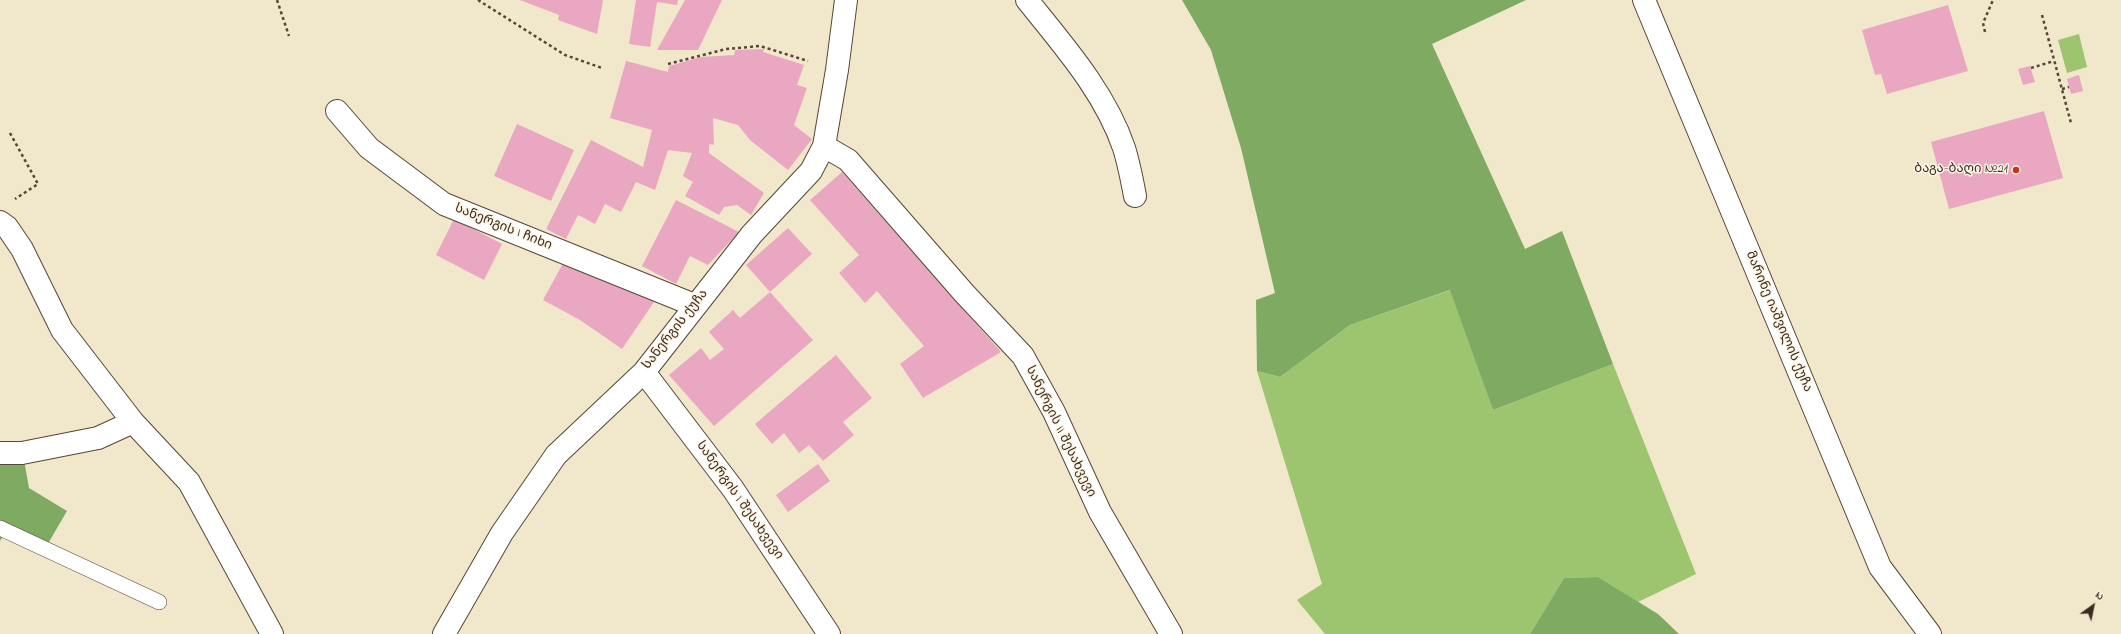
<!DOCTYPE html>
<meta charset="utf-8">
<style>
body{margin:0}
#map{position:relative;width:2121px;height:634px;overflow:hidden;background:#f1e7cb;font-family:"Indie Flower",sans-serif}
canvas{display:block}
.north{position:absolute;left:2073px;top:586px;width:40px;height:40px;-webkit-text-stroke:3px #fcf5e5;paint-order:stroke;rotate:33deg;font-size:11px;font-weight:700;line-height:16px;text-align:center;color:#3b2a1e}
.north::after{content:'';display:block;margin:auto;width:14px;height:18px;background:#3b2a1e;clip-path:polygon(50% 0,100% 100%,50% 72%,0 100%)}
</style>
<div id="map">
<canvas width="2121" height="634"></canvas>
<div class="north">N</div>
</div>
<script>
const ctx = document.querySelector('canvas').getContext('2d');
ctx.lineJoin = 'round';
function fill(path, color) {
  ctx.fillStyle = color;
  ctx.fill(path, 'evenodd');
}
function strokePath(path, color, width, dash) {
  ctx.strokeStyle = color;
  ctx.lineWidth = width;
  ctx.lineCap = dash ? 'butt' : 'round';
  ctx.setLineDash(dash || []);
  ctx.stroke(path);
}
function label(font, color, halo, rows, align = 'center') {
  ctx.font = font + ' "Indie Flower","Noto Sans Georgian",sans-serif';
  ctx.lineWidth = 3;
  ctx.setLineDash([]);
  ctx.textBaseline = 'middle';
  ctx.strokeStyle = halo;
  ctx.fillStyle = color;
  for (const [text, x, y, turn = 0] of rows) {
    ctx.save();
    ctx.translate(x, y);
    ctx.rotate((+turn || 0) * Math.PI / 180);
    ctx.textAlign = isNaN(turn) ? turn : align;
    if (halo) ctx.strokeText(text, 0, 0);
    ctx.fillText(text, 0, 0);
    ctx.restore();
  }
}
const green = new Path2D(`
 M2079,34L2087,67L2067,73L2058,40Z
 M1451,290L1493,410L1613,364L1696,574L1638,602L1598,577L1564,578L1530,634H1325L1297,600L1322,584L1257,371L1280,377L1350,325Z`);
const forest = new Path2D(`
 M1182,0H1526L1432,44L1525,249L1562,231L1613,364L1493,410L1450,290L1350,325L1280,377L1257,371L1256,300L1275,293L1241,148L1211,50Z
 M24,460L29,488L67,511L46,547L9,526L0,541V464Z
 M1598,577L1658,614L1679,634H1530L1564,578Z`);
const building = new Path2D(`
 M520,0H603L597,34L558,20L559,15Z
 M636,0H678L677,5L657,2L650,47L629,44Z
 M685,0H722L698,50H657Z
 M1948,5L1968,71L1887,94L1881,74L1875,75L1862,30Z
 M764,49L763,52L804,65L797,85L807,88L794,125L812,139L788,170L750,140L738,125L713,118L714,145L709,144V153L764,193L751,215L737,205L724,207L719,215L685,196L693,182L683,176L692,153L668,150L655,190L636,182L621,212L605,204L595,224L578,215L566,239L546,229L591,140L643,167L652,130L610,118L626,61L668,72L669,66L701,57L734,55L735,50Z
 M2030,66L2035,82L2023,85L2018,69Z
 M2079,75L2083,91L2071,94L2067,79Z
 M2044,111L2063,178L1949,209L1931,142Z
 M517,124L574,150L551,201L494,176Z
 M842,172L1001,352L923,398L900,364L924,346L877,291L865,303L839,273L859,255L810,200Z
 M676,200L739,232L708,265L690,256L676,284L642,266Z
 M454,219L502,244L484,280L436,255Z
 M788,228L812,254L770,292L746,265Z
 M567,256L612,273L654,302L622,349L580,320L543,300Z
 M770,292L813,340L714,426L669,375L701,348L710,360L724,349L709,332L733,310L740,318Z
 M836,355L872,398L843,422L854,435L823,461L809,445L799,453L784,433L772,444L755,424Z
 M818,464L830,481L788,512L776,495Z`);
const path = new Path2D(`
 M277,0L289,36
 M478,0L565,55L602,68
 M2042,15L2071,123
 M1985,32L1983,23L1993,0
 M668,64L726,49L760,46L808,61
 M2031,68L2054,61
 M2062,89L2069,87
 M10,133L38,184L15,199`);
const lane = new Path2D(`
 M0,528L159,602`);
const street = new Path2D(`
 M1027,0C1063,45 1105,92 1124,148C1129,164 1132,180 1135,196
 M1644,0L1880,567L1930,634
 M337,111L369,148L444,204L694,305
 M824,146L848,160L964,293L1023,356L1054,412L1100,512L1171,634
 M0,222L7,227L22,249L62,330L133,422L189,482L272,634
 M644,372L733,489L829,634
 M0,453H22L98,438L133,422
 M444,634L502,533L556,455L644,372L752,234L811,171L824,146L837,70L846,0`);
const markers = [
 [2016,170,4,"#c8321e"]
];
const poiNames = [
 ["ბაგა-ბაღი №21",2008,170]
];
const streetNames = [
 ["სანერგის I ჩიხი",503,228,22],
 ["მარინე იაშვილის ქუჩა",1778,322,67],
 ["სანერგის ქუჩა",676,330,-52],
 ["სანერგის II შესახვევი",1060,432,64],
 ["სანერგის I შესახვევი",739,501,55]
];
fill(green, '#9dc570');
fill(forest, '#7eaa62');
fill(building, '#eaa7c1');
strokePath(lane, '#564638', 16);
strokePath(street, '#564638', 24);
strokePath(path, '#564638', 2.5, [3, 3]);
strokePath(lane, '#fff', 15);
strokePath(street, '#fff', 22);
for (const [x, y, r, color] of markers) {
  const dot = new Path2D();
  dot.arc(x, y, r, 0, 2 * Math.PI);
  ctx.fillStyle = color;
  ctx.fill(dot);
  strokePath(dot, '#fcf5e5', 1.5);
}
label('13px', '#3b2a1e', '#fcf5e5', poiNames, 'right');
label('13px', '#3b2a1e', '#fcf5e5', streetNames);
</script>
